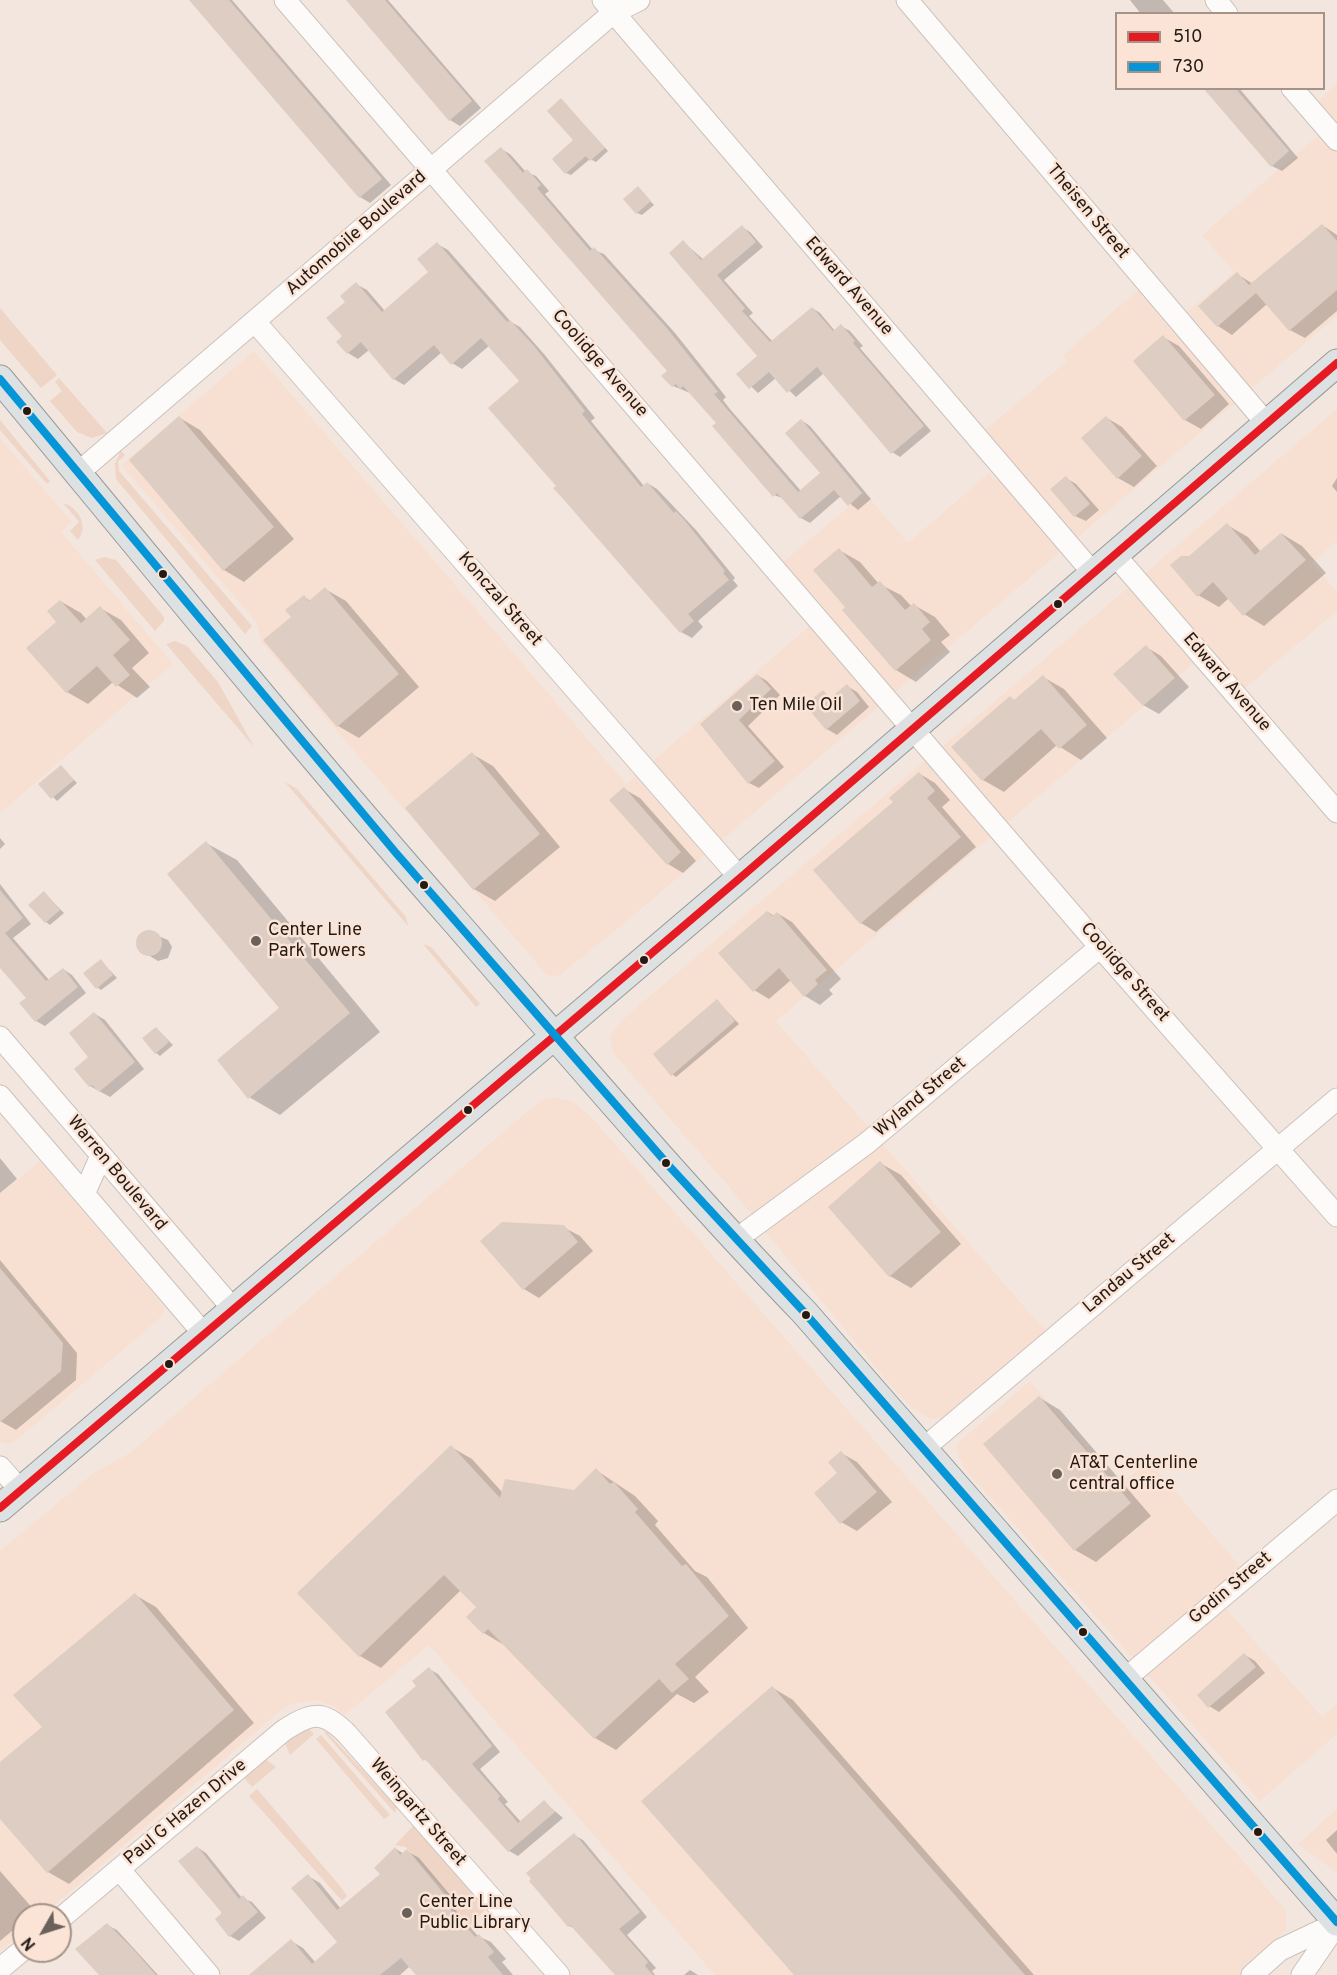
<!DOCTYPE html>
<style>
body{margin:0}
#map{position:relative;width:1337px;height:1975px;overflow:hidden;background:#f3e6de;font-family:Overpass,sans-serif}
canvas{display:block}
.legend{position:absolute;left:1115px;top:12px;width:210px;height:78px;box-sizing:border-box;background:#fbe4d6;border:2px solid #a49389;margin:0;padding:8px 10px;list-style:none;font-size:18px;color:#221a15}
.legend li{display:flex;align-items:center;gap:12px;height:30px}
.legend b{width:30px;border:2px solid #a49389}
.north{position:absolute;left:12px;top:1903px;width:60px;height:60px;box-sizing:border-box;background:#fbe4d6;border:2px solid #a49389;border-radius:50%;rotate:231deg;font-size:16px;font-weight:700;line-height:24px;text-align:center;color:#221a15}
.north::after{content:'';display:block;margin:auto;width:21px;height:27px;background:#6b615b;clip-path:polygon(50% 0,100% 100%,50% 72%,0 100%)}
</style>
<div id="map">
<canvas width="1337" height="1975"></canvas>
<ul class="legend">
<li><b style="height:8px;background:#e51a23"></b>510</li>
<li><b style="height:8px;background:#0696d7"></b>730</li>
</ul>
<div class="north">N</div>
</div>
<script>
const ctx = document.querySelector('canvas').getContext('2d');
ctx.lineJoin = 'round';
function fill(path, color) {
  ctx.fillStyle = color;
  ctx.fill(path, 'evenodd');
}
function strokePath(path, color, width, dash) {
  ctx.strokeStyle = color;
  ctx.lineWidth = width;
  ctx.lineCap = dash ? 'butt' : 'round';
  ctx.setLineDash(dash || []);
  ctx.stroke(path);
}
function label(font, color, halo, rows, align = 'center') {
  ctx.font = font + ' Overpass,sans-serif';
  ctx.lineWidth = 5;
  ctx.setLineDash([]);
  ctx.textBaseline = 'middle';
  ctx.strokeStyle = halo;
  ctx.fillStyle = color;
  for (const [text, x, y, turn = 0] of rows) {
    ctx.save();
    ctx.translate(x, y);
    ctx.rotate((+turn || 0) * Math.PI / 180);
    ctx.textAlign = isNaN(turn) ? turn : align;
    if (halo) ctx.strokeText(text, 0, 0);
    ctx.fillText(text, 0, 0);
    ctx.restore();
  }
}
const built = new Path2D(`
 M1337,84V316L621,926L557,977L547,975L360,758L262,643L256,622L123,467V463L254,351L626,784L827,611L783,562L865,493L908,543L989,473L995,480L1014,463L985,430L1067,361L1063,355L1138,290L1169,328L1234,272L1202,235L1333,123L1316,103Z
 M1337,409V541L1312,563L1337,592V611L1243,690L1208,651L776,1021L1047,1333L1015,1356L945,1417L931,1419L912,1408L885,1379L730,1188L613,1053L610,1036L622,1020Z
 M0,438L72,522L61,532L173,664L0,813Z
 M553,1097L574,1102L592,1118L1278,1901L1286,1911V1930L1238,1975H715L429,1645L345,1715L331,1705L316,1700L291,1704L280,1711L43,1915H24V1932L0,1952V1551L95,1472L130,1453L529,1110L542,1100Z
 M40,1161L165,1308L158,1320L13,1443L7,1444L0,1442V1194Z
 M1030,1381L1119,1485L1149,1461L1243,1570L1212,1593L1322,1717L1337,1704V1734L1260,1801L963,1467L956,1448L960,1441Z
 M1337,1809V1873L1298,1844Z`);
const green = new Path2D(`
 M0,308L57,375L41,388L0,340Z
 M59,378L107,433L92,438L77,432L50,401L62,391L55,382Z
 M0,420L50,481L47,484L0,430Z
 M121,451L125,455L118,462L119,471L252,626L245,634L116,479L115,463Z
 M63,503C79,507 89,527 78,540L70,531L79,522Z
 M104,557L116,560L164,617V621L155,631L95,560Z
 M175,641L187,646L218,682L254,747L166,644Z
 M285,782L297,789L406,917L408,926Z
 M423,944L431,947L480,1004L476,1007Z
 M305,1725L314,1734L290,1755L284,1741Z
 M326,1731L397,1807L395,1813L324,1732Z
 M321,1735L390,1815L384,1819L316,1739Z
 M265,1759L276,1767L252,1787L245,1779L246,1775Z
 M257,1789L340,1886L347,1896L342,1901L249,1796Z
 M413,1826L486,1909L467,1928L443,1898L447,1894L406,1847L395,1845Z`);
const shadow = new Path2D(`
 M191,0H232L391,185L370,203L360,197Z
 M347,0H388L481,108L460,126L450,120Z
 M1130,0H1163L1175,14H1141Z
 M1206,88H1239L1298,158L1282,171L1272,166Z
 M561,100L608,151L596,162L590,159L571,175L566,173L575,141Z
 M501,149L510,154L526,172L536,176L549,191L545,194L593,250L604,254L675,333L726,397L723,400L729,408L801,491L823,473L801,420L810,426L871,499L858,510L841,496L810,523L801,518L785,499L774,495L718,423L690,393L673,386L669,371Z
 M638,188L654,205L642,215L637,213Z
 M1322,225L1337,235V311L1305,338L1290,330L1267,304L1232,335L1218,326L1237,274L1253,284Z
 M742,227L750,232L763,247L724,280L753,313L749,316L773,342L812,308L820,313L835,331L841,326L850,331L863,346L860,348L931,431L900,457L892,452L824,373L796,397L776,378L758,393L738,374L759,356L683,242L704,260Z
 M437,244L448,250L511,322L520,327L544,354L595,418L591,421L644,486L647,483L657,489L696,530L735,578L733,580L738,586L698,621L703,627L692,638L681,632L565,499L521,381L490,345L462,369L452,363L442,352L404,385L394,379L369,350L358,359L348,353L345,337L347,302L356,284L367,290L385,311L430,272Z
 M1163,337L1179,346L1229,404L1201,429L1185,420Z
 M180,418L200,430L294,539L244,582L224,570Z
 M1107,418L1122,427L1157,466L1134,487L1118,478Z
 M1066,478L1076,484L1099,510L1086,521L1075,516Z
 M1337,478V492L1332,486Z
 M1227,525L1248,537L1261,552L1282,534L1302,546L1326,573L1264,626L1244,614L1229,598L1219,607L1198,595L1190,558Z
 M839,550L860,562L879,584L901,595L912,607L914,605L935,617L950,635L941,642L950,652L916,682L896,670L847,607Z
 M325,589L346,601L419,687L359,738L338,726L293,617L304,597L311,601Z
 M60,601L81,613L87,620L100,608L121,620L149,653L132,668L150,687L137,698L113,682L88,704L67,692Z
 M1146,647L1161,656L1189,687L1159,714L1143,705Z
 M757,675L767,681L780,695L748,726L784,767L759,788L749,783L702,724Z
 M1043,677L1064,689L1107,738L1081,760L1057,745L1004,792L983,780L1010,698L1016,701Z
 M847,686L857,692L869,707L837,735L827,729L823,692L833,698Z
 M472,754L493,766L560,847L495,901L474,889Z
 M61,767L77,783L57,801L40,784Z
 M920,774L935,783L950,800L942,807L976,847L876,932L861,923L895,803Z
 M624,789L640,798L696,861L683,873L668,864Z
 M0,838L5,844L0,849Z
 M206,843L237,860L380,1032L280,1115L249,1097L281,1008Z
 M0,884L31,924L13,938L49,980L63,969L72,975L86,993L45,1026L36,1021L28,998L0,966Z
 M44,893L64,913L50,925L46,922Z
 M768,912L774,916L777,913L792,922L841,979L829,990L833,994L820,1005L805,996L791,980L769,999L754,990Z
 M146,931L168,940L172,947L168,958L158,961L140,950L137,943L140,936Z
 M101,961L117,978L101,990L97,987Z
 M717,1001L739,1024L676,1077L672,1074Z
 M95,1014L105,1020L144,1069L110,1097L90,1086Z
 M156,1028L173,1045L160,1056L156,1053Z
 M0,1158L17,1179L0,1193Z
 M880,1163L901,1175L961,1244L911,1288L890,1276Z
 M563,1227L580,1236L593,1251L539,1298L524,1289Z
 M0,1260L77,1353L76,1380L16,1430L0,1421Z
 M1040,1398L1060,1410L1151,1516L1096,1562L1075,1550L985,1444Z
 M451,1447L472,1459L503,1493L574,1491L596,1470L635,1496L658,1521L655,1525L695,1571L707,1577L748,1628L695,1677L709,1692L694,1703L677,1694L616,1750L595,1738L504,1645L484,1633L478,1607L461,1590L381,1668L360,1656L299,1593Z
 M841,1453L857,1462L892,1502L857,1531L841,1522Z
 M135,1595L156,1607L254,1723L69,1884L48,1872L0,1817V1764L44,1727Z
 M1245,1655L1255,1661L1265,1673L1219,1712L1209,1706Z
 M429,1669L438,1674L500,1752L480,1769L508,1802L505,1804L521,1822L544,1802L563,1818L518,1856L509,1851L430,1763L424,1759L418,1686Z
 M773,1688L793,1700L1034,1975H796Z
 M1337,1830V1854L1326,1840Z
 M574,1835L583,1840L647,1917L627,1935L656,1968L652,1971L655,1975H617L577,1930L569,1926Z
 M197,1847L206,1853L242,1898L252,1902L266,1918L239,1941L230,1936Z
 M396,1849L404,1854L407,1851L419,1858L456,1902L452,1906L478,1936L491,1942L506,1959L502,1962L513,1975H418L410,1966L400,1975H262L291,1941L303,1948L316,1963L339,1942L308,1876L320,1883L341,1909L382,1874Z
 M0,1871L35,1911L24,1915V1921L0,1941Z
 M107,1925L117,1930L158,1975H101Z
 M690,1970L698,1975H684Z`);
const building = new Path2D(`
 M189,0H229L382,179L359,198Z
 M346,0H385L472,101L449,121Z
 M1203,88H1235L1289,151L1271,167Z
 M561,98L605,148L590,161L586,156L565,174L552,159L573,140L547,111Z
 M501,147L523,173L527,169L541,185L537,188L590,251L594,247L665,326L718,392L714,394L798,492L820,473L785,433L801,419L862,493L848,506L834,490L800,519L777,493L773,497L712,426L716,423L683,386L680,389L676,384L672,387L661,376L667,371L484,161Z
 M638,186L651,201L636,214L623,199Z
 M1322,224L1337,241V290L1289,331L1256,293L1217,327L1198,306L1237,272L1249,285Z
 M742,225L756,242L717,275L745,308L742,311L770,342L812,307L833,331L841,324L855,341L853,343L924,426L891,454L817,367L787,393L769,372L749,389L736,374L757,356L669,253L683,240L701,260Z
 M437,242L507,322L510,320L534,346L585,411L582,414L641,487L647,482L674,513L676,511L686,522L725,571L723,573L729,580L688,614L694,621L680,633L564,500L553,488L556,486L488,408L519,381L481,338L451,365L434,345L393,380L361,342L347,354L336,342L342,336L326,318L345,302L340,296L356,282L382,312L428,272L417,259Z
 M1163,335L1215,395L1184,421L1133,361Z
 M179,416L274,527L223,571L129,460Z
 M1106,416L1142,456L1117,479L1081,438Z
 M1066,476L1090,504L1074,517L1050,489Z
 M1227,523L1255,555L1281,533L1306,560L1243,616L1213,582L1197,597L1170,565L1181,556H1189Z
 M839,548L872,587L880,581L905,610L914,603L930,622L922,629L931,640L895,671L842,610L845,607L813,570Z
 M325,587L399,674L337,727L263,640L291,617L285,610L304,595L309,601Z
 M60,600L81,623L100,606L130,640L113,655L130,675L116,687L97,666L66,693L26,648L56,622L47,611Z
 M1146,645L1175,678L1143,706L1113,674Z
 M757,674L771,689L739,720L775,761L748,784L700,724Z
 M1043,675L1087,725L1059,749L1041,729L982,781L951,747L1010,696L1014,700Z
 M847,684L860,701L826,730L805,705L823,690L830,698Z
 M472,752L540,834L473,890L405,808Z
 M61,765L74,780L51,799L38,784Z
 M919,772L935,791L927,798L961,837L860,924L813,870L893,802L889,798Z
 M624,787L681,852L667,865L609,800Z
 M206,841L350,1013L248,1099L217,1060L279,1008L167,874Z
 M0,890L23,918L5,933L46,981L63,968L78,987L35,1022L19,1003L26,998L0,968Z
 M44,891L60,910L45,923L28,905Z
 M767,911L772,916L777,912L827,970L815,980L818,984L804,997L779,968L753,992L718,953Z
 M136 943a13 13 0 1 1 26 0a13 13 0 1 1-26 0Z
 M101,959L113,975L96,989L83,973Z
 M717,999L735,1021L671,1076L653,1054Z
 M94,1012L135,1062L99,1092L92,1085L89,1087L74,1069L88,1057L69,1033Z
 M156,1027L169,1042L155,1054L142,1038Z
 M880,1161L941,1232L889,1277L828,1207Z
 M502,1222L564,1225L578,1242L523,1290L480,1241Z
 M0,1268L63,1343L61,1371L0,1422Z
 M1039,1396L1131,1503L1074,1551L983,1444Z
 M451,1445L500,1498L505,1479L574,1490L596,1468L610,1484L614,1482L638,1509L635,1512L682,1566L686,1564L729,1616L675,1664L689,1679L672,1693L659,1679L594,1739L488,1629L483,1634L466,1617L476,1607L444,1575L359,1657L297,1593Z
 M841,1451L877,1492L840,1524L814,1493L837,1473L828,1462Z
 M135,1593L234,1710L47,1873L0,1819V1762L42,1727L13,1695Z
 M1244,1653L1256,1667L1208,1708L1197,1695Z
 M429,1667L492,1746L472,1764L500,1796L498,1799L518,1823L544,1800L555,1812L508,1852L425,1759L423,1761L385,1712L416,1686L412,1681Z
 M772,1686L918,1853L1025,1975H794L641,1801Z
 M574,1833L640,1912L619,1929L648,1962L645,1966L653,1975H615L570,1925L568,1927L529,1881L531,1879L526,1873Z
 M197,1846L239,1899L243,1895L258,1912L229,1937L215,1919L222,1913L178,1861Z
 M395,1847L400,1855L407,1849L444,1894L441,1899L475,1937L479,1934L494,1952L488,1957L503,1975H416L401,1958L380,1975H249L291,1939L312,1964L337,1942L291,1888L308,1874L337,1910L380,1874L374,1868Z
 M107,1923L133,1949L156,1975H99L75,1949Z`);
const minor = new Path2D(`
 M285,0L1100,947L1337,1216
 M603,0L1093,573
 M907,0L1267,424
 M1216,0L1227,14
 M1292,88L1337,140
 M256,323L740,878
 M78,473L613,13L639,0
 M1115,555L1337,812
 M0,1037L234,1310
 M0,1096L204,1334
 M84,1194L101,1156
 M734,1241L867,1143L1100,947
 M923,1449L1337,1099
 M0,1467L21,1491
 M1125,1679L1337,1500
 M119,1869L209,1975
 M60,1919L283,1731C311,1713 322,1709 347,1734L559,1975
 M0,1969L24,1949
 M1252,1975L1280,1950L1337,1923
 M1302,1975L1337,1924`);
const major = new Path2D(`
 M0,379C150,560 298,743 454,920C569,1052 682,1186 804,1312L1337,1922
 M0,1508L740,878L1337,363`);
const bus1 = new Path2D(`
 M0,1508L740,878L1337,363`);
const bus2 = new Path2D(`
 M0,379L396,853L670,1167L804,1312L1337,1922`);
const markers = [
 [27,411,5,"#221a15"],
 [163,574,5,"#221a15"],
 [1058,604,5,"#221a15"],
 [737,706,6,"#6b615b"],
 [424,885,5,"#221a15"],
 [256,941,6,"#6b615b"],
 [644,960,5,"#221a15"],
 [468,1110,5,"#221a15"],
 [666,1163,5,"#221a15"],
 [806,1315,5,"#221a15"],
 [169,1364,5,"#221a15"],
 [1057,1474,6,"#6b615b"],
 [1083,1632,5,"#221a15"],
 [1258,1832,5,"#221a15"],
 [407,1913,6,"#6b615b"]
];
const streetNames = [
 ["Theisen Street",1087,212,50],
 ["Automobile Boulevard",357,234,-41],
 ["Edward Avenue",848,287,49],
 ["Coolidge Avenue",599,364,49],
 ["Konczal Street",499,600,49],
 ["Edward Avenue",1226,683,49],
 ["Coolidge Street",1124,973,49],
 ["Wyland Street",921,1098,-40],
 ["Warren Boulevard",116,1174,50],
 ["Landau Street",1130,1274,-40],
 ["Godin Street",1231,1589,-40],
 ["Paul G Hazen Drive",186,1813,-40],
 ["Weingartz Street",417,1813,49]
];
const poiNames = [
 ["Ten Mile Oil",749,706],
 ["Center Line",268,931],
 ["Park Towers",268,952],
 ["AT&T Centerline",1069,1464],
 ["central office",1069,1485],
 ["Center Line",419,1903],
 ["Public Library",419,1924]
];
fill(built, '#f7e0d2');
fill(green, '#eed5c6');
fill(shadow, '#0003');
fill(building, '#decdc3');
strokePath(minor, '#cbc2bb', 23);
strokePath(major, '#959a9a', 29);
strokePath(minor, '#fdfbfa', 21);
strokePath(major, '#dde1e2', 27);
strokePath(bus1, '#e51a23', 8);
strokePath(bus2, '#0696d7', 8);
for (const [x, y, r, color] of markers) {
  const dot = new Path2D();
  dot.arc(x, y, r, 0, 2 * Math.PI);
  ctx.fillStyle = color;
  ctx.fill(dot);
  strokePath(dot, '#fbe4d6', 2);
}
label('18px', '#221a15', '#fbe4d6', streetNames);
label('18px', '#221a15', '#fbe4d6', poiNames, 'left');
</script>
